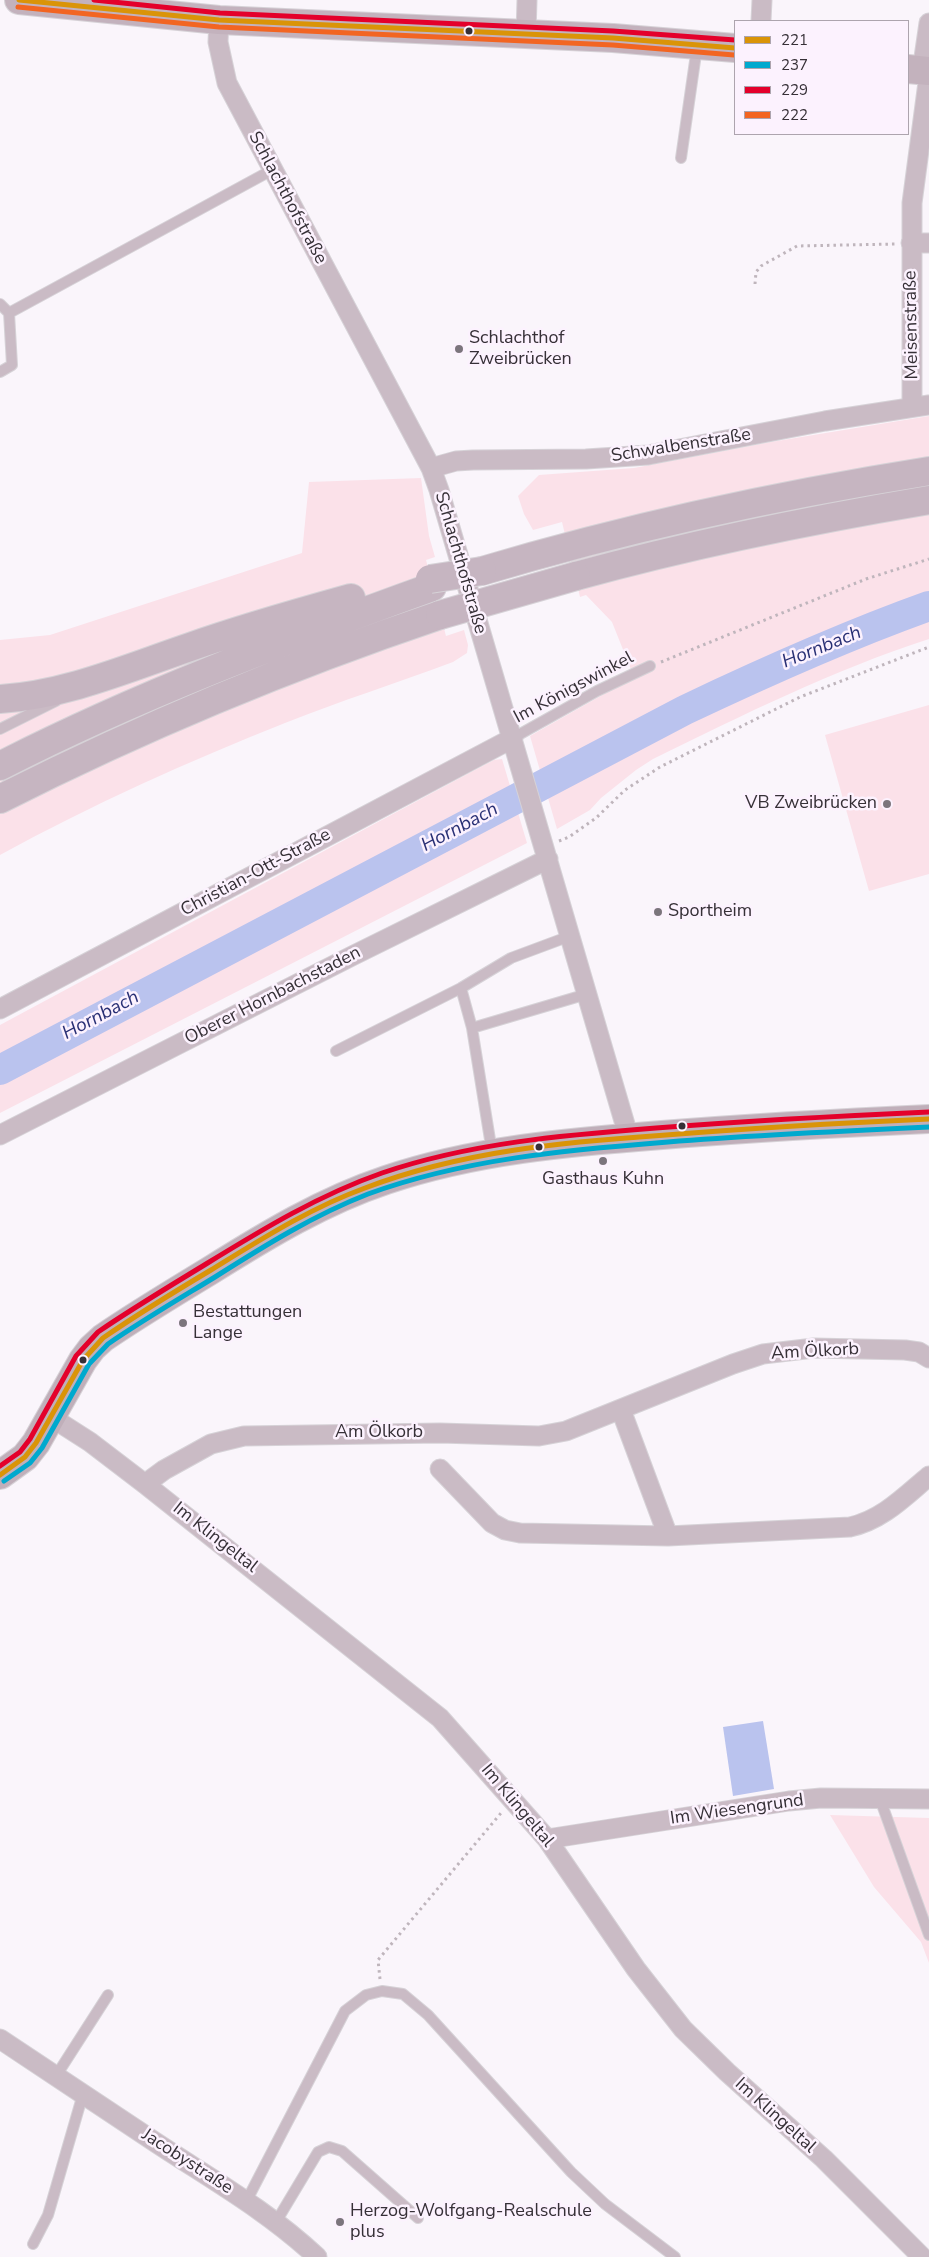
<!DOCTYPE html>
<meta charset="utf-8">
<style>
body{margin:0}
#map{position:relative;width:929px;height:2257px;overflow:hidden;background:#faf5fb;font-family:"Nunito Sans",sans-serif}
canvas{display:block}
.legend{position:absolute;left:734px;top:20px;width:175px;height:115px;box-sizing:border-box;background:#fcf2fe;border:1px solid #ada4ae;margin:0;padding:6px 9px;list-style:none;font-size:15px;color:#363037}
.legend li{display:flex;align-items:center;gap:10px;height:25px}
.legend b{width:25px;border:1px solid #ada4ae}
</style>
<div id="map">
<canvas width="929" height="2257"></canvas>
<ul class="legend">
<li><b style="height:6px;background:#da9408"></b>221</li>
<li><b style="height:6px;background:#00a9ce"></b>237</li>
<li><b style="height:6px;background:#e4002b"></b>229</li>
<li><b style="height:6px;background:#f26522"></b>222</li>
</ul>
</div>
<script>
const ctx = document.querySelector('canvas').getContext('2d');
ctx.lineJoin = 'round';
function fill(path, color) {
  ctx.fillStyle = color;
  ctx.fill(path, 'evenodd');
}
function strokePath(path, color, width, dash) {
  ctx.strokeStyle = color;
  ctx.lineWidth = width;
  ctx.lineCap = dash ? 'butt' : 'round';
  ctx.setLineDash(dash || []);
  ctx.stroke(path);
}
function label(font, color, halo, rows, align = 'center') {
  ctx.font = font + ' "Nunito Sans",sans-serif';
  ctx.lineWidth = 5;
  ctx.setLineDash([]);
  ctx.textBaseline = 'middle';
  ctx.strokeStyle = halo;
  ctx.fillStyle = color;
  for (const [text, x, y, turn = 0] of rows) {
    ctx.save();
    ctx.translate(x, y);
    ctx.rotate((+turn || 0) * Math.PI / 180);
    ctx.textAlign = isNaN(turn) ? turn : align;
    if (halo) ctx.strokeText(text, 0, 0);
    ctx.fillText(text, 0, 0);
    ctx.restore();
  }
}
const green = new Path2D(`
 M929,416V639C833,670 743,715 653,759L636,770L601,798L590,810L557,829L530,736L634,677L612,622L586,595L580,597L562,522L533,530L524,514L518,496L539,475L634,468L771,442Z
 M421,478L429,536L435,557L426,560L446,636L464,630L468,645L467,653L453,662C397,683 340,701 285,723C189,761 91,805 0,855V640L50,635L302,553L309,482Z
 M929,705V874L869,891L825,735Z
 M502,759L527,843L0,1113V1025L473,771L494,760Z
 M830,1815L929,1818V1963L921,1942L874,1887Z`);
const water = new Path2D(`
 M763,1721L774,1789L733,1796L723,1727Z`);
const river = new Path2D(`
 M0,1070L685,710C765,672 845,636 929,606`);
const path = new Path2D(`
 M755,284L756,272L761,266L797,246L895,244
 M661,662L866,579L929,559
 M559,841L569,837L596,818L625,790L660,767L800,697L929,647
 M380,1979L378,1960L501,1813`);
const lane = new Path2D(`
 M681,158L697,47
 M0,304L9,313L272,170
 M0,372L12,365L9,313
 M0,729L56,701
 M513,738L597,691L650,666
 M461,988L472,1028L492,1152
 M472,1028L587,994
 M336,1051L461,988L511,958L570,936
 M880,1799L929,1935
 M56,2076L108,1995
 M247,2200L345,2011L366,1995L382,1991L403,1994L428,2015L571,2172L605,2204L675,2257
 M276,2222L318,2152L329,2147L342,2151L418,2218
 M33,2244L48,2215L83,2094`);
const street = new Path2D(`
 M219,20L218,42L227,83L431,468L439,490L629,1138
 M761,21L762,0
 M526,34L527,0
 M922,71L929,23
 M911,243H929
 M912,406V203L929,75
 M431,468L456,461L473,460L586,459L648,455L825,421L929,405
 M0,1009L513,738
 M0,1135L352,956L548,859
 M621,1410L668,1536
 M51,1417L90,1442L145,1484L440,1718L547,1839L636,1969L683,2029L727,2072L824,2159L922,2257
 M440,1469L492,1523L505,1530L520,1533L668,1536L850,1527C882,1520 904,1497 929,1476
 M145,1484L164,1470L211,1444L244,1436L440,1433L539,1436L566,1431L733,1364L763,1354L814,1348L905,1350L919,1352L929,1358
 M547,1839L789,1801L821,1798L929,1799
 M0,2039C52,2073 103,2108 155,2142C211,2179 268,2211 317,2257`);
const secondary = new Path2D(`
 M0,1475L25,1457L36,1443L83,1360L92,1348L103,1338C138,1314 175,1292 211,1270C267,1235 323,1201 386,1180C475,1150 569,1142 662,1135C751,1128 840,1123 929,1119`);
const primary = new Path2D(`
 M19,0L219,20L613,38L735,48
 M908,69L929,71`);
const highway = new Path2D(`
 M482,571C629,527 778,495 929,471
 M576,576C692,544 810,520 929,500
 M0,699C66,695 128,668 190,647C243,628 297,613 351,598
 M0,766C139,695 285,640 432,587
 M0,799C142,727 289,666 440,615`);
const highwayBridge = new Path2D(`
 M430,579L482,571
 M440,615L576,576`);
const bus1 = new Path2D(`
 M19,0L219,20L613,38L735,48
 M0,1475L25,1457L36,1443L83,1360L103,1338C138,1314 174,1292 211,1270C260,1240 310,1208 365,1188C462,1151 564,1142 666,1135C754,1128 841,1123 929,1119`);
const bus2 = new Path2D(`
 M4,1481L30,1463L42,1448L89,1364L108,1344C143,1320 179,1299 215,1277C264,1246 314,1215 368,1194C464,1159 566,1150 668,1142C755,1135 842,1131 929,1127`);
const bus3 = new Path2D(`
 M94,0L220,13L613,31L735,40
 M0,1466L20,1452L30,1439L76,1356L98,1332C133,1308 170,1286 206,1264C263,1229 319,1195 382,1173C470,1143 564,1135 656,1128C747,1121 838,1116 929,1112`);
const bus4 = new Path2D(`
 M18,7L219,27L613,45L734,55`);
const markers = [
 [469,31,4.5,"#363037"],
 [459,349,5,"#7b757c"],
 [887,804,5,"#7b757c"],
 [658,912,5,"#7b757c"],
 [682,1126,4.5,"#363037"],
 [539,1147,4.5,"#363037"],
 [603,1161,5,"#7b757c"],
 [183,1323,5,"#7b757c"],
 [83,1360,4.5,"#363037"],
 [340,2222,5,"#7b757c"]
];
const streetNames = [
 ["Schlachthofstraße",287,198,62],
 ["Meisenstraße",912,325,-91],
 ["Schwalbenstraße",681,446,-9],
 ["Schlachthofstraße",460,563,74],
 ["Im Königswinkel",574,688,-28],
 ["Christian-Ott-Straße",256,873,-28],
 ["Oberer Hornbachstaden",273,996,-27],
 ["Am Ölkorb",815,1352,-3],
 ["Am Ölkorb",379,1433],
 ["Im Klingeltal",215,1538,38],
 ["Im Klingeltal",517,1806,50],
 ["Im Wiesengrund",737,1810,-8],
 ["Im Klingeltal",775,2116,42],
 ["Jacobystraße",187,2162,33]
];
const poiNames = [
 ["Schlachthof",469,339],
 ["Zweibrücken",469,360],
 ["VB Zweibrücken",877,804,"right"],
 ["Sportheim",668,912],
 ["Gasthaus Kuhn",603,1180,"center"],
 ["Bestattungen",193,1313],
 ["Lange",193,1334],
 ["Herzog-Wolfgang-Realschule",350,2212],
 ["plus",350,2233]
];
const waterNames = [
 ["Hornbach",822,648,-22],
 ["Hornbach",460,828,-28],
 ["Hornbach",101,1016,-28]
];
fill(green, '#fbe1e9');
fill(water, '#bac3ee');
strokePath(river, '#bac3ee', 30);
strokePath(lane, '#d6d2d7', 12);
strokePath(street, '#d6d2d7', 21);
strokePath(secondary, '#d6d2d7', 30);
strokePath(primary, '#d6d2d7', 30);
strokePath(highway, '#d6d2d7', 30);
strokePath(path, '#bfb5bc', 3, [2.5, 4]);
strokePath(lane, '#cabbc5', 10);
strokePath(street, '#cabbc5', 19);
strokePath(secondary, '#c0afba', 28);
strokePath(primary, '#c3b2bd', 28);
strokePath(highway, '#c6b5c1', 28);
strokePath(highwayBridge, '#d6d2d7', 30, []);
strokePath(highwayBridge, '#c6b5c1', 28);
strokePath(bus1, '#da9408', 5);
strokePath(bus2, '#00a9ce', 5);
strokePath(bus3, '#e4002b', 5);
strokePath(bus4, '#f26522', 5);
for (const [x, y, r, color] of markers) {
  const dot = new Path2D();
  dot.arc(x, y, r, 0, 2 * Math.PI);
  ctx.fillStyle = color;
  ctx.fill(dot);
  strokePath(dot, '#fcf2fe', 2);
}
label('18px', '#363037', '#fcf2fe', streetNames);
label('18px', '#363037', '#fcf2fe', poiNames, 'left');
label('italic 19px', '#293075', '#fcf2fe', waterNames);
</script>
